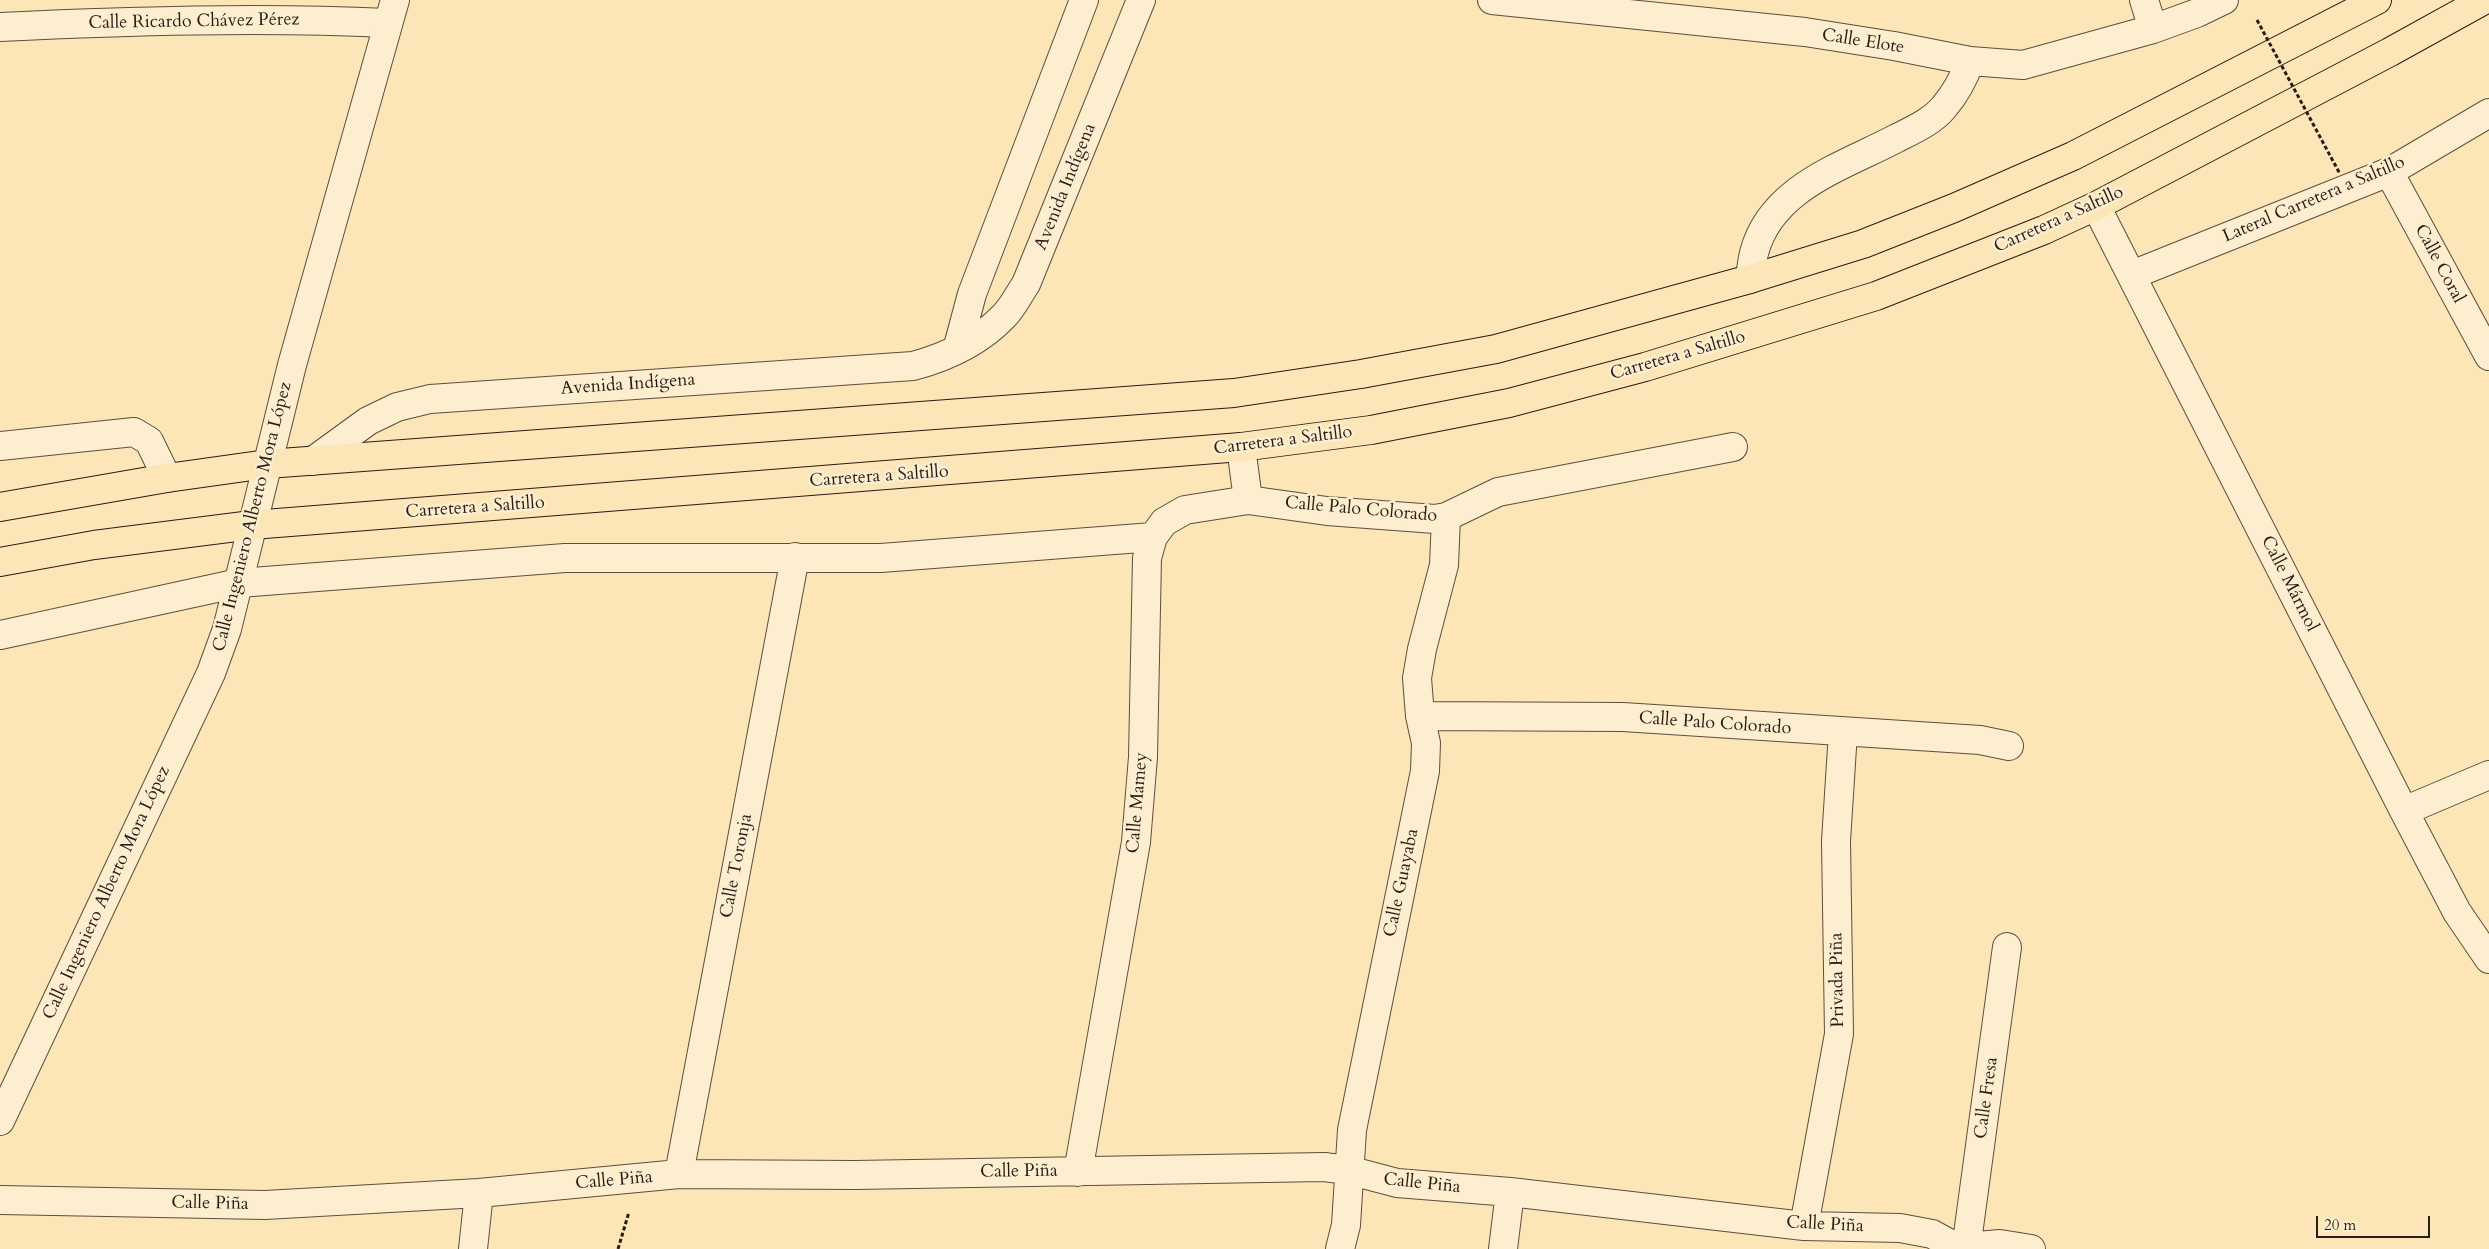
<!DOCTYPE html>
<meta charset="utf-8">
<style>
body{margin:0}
#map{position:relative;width:2489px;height:1249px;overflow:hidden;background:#fce5b6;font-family:Cardo,serif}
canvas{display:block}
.scale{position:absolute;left:2316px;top:1216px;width:114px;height:22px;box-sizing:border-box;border:2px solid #271d15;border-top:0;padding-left:6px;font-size:15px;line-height:18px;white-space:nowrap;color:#271d15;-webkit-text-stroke:4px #fdeed0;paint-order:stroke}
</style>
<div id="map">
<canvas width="2489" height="1249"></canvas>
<div class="scale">20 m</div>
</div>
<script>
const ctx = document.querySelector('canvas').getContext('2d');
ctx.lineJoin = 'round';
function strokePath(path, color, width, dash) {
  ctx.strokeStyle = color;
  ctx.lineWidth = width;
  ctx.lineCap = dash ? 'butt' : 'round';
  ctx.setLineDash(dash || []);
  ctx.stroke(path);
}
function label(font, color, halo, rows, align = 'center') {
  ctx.font = font + ' Cardo,serif';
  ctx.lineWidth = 5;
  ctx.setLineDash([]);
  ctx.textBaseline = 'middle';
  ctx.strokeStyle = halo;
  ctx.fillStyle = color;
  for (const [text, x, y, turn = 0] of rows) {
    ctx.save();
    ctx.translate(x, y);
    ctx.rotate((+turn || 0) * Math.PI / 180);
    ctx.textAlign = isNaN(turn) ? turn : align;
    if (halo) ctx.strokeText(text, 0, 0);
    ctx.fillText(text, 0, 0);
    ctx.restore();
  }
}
const path = new Path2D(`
 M618,1249L629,1212`);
const minor = new Path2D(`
 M1492,0L1805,32L1894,46L1970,61L2023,65L2153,29L2197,13L2224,0
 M2144,0L2153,29
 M0,27C129,21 259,17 388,23
 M2389,172L2489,356
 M2096,206L2404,811L2457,912L2489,959
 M2132,275L2389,172L2489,113
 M1750,279C1751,270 1752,261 1754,253C1771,187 1844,166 1897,138C1913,130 1933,121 1944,107C1956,93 1964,78 1970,61
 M957,350L972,294L1084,0
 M0,446L134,432L149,441L167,478
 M1241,447L1248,500
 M313,461L368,421L397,407L430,399L913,366C947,357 980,341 1004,316C1013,307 1019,294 1026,284L1141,0
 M0,635L239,583L565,558H881L1153,537
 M1420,716L1623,717L1980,740L2009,746
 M2404,811L2489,775
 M1078,1172L1136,842L1143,757L1147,558L1153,537L1164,522L1185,510L1248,500L1327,511L1435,519L1446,517L1498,492L1733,447
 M679,1174L795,557
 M0,1200L265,1205L479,1193L679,1174L855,1175L1324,1167L1348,1170L1397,1183L1510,1192L1804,1226L1900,1228L1932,1234L1952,1245L1966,1247L2000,1244L2031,1249
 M1804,1226L1839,1034L1836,841L1843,732
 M473,1249L479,1193
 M1340,1249L1346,1225L1352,1130L1425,771L1426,743L1420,716L1417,678L1422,649L1444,565L1446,517
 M1503,1249L1510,1192
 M1966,1249L2007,947`);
const tertiary = new Path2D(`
 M0,1121L211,673L227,629L292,365L395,0`);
const primary = new Path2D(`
 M0,507L167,478L267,464L1234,393L1361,374L1496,349L1750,279L1863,244L1954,208L2073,156L2377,0
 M0,562L94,545L252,525L1241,447L1371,430L1509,403L1645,367L1876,296L2044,230L2096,206L2390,52L2484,0`);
const pathBridge = new Path2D(`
 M2257,20L2340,174`);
const streetNames = [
 ["Calle Ricardo Chávez Pérez",194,22,-1],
 ["Calle Elote",1863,42,9],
 ["Avenida Indígena",1066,187,-68],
 ["Lateral Carretera a Saltillo",2314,200,-23],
 ["Carretera a Saltillo",2059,220,-24],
 ["Calle Coral",2439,264,62],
 ["Carretera a Saltillo",1678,356,-16],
 ["Avenida Indígena",628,385,-4],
 ["Carretera a Saltillo",1283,441,-7],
 ["Carretera a Saltillo",879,477,-4],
 ["Carretera a Saltillo",475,508,-4],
 ["Calle Palo Colorado",1361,510,5],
 ["Calle Ingeniero Alberto Mora López",253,517,-76],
 ["Calle Mármol",2289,584,63],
 ["Calle Palo Colorado",1715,724,4],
 ["Calle Mamey",1138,803,-85],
 ["Calle Toronja",737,866,-79],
 ["Calle Guayaba",1402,883,-78],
 ["Calle Ingeniero Alberto Mora López",107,893,-65],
 ["Privada Piña",1838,980,-91],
 ["Calle Fresa",1987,1098,-82],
 ["Calle Piña",1019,1172,-1],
 ["Calle Piña",614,1181,-5],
 ["Calle Piña",1422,1184,6],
 ["Calle Piña",210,1204,1],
 ["Calle Piña",1825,1225,3]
];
strokePath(minor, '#5c4f3d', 30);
strokePath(tertiary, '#5c4f3d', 30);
strokePath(primary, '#271d15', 30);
strokePath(path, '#271d15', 3, [4, 2.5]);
strokePath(minor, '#fdeed0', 28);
strokePath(tertiary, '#fdeed0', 28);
strokePath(primary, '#fce5b6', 28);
strokePath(pathBridge, '#271d15', 3, [4, 2.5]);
label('18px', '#271d15', '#fdeed0', streetNames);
</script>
